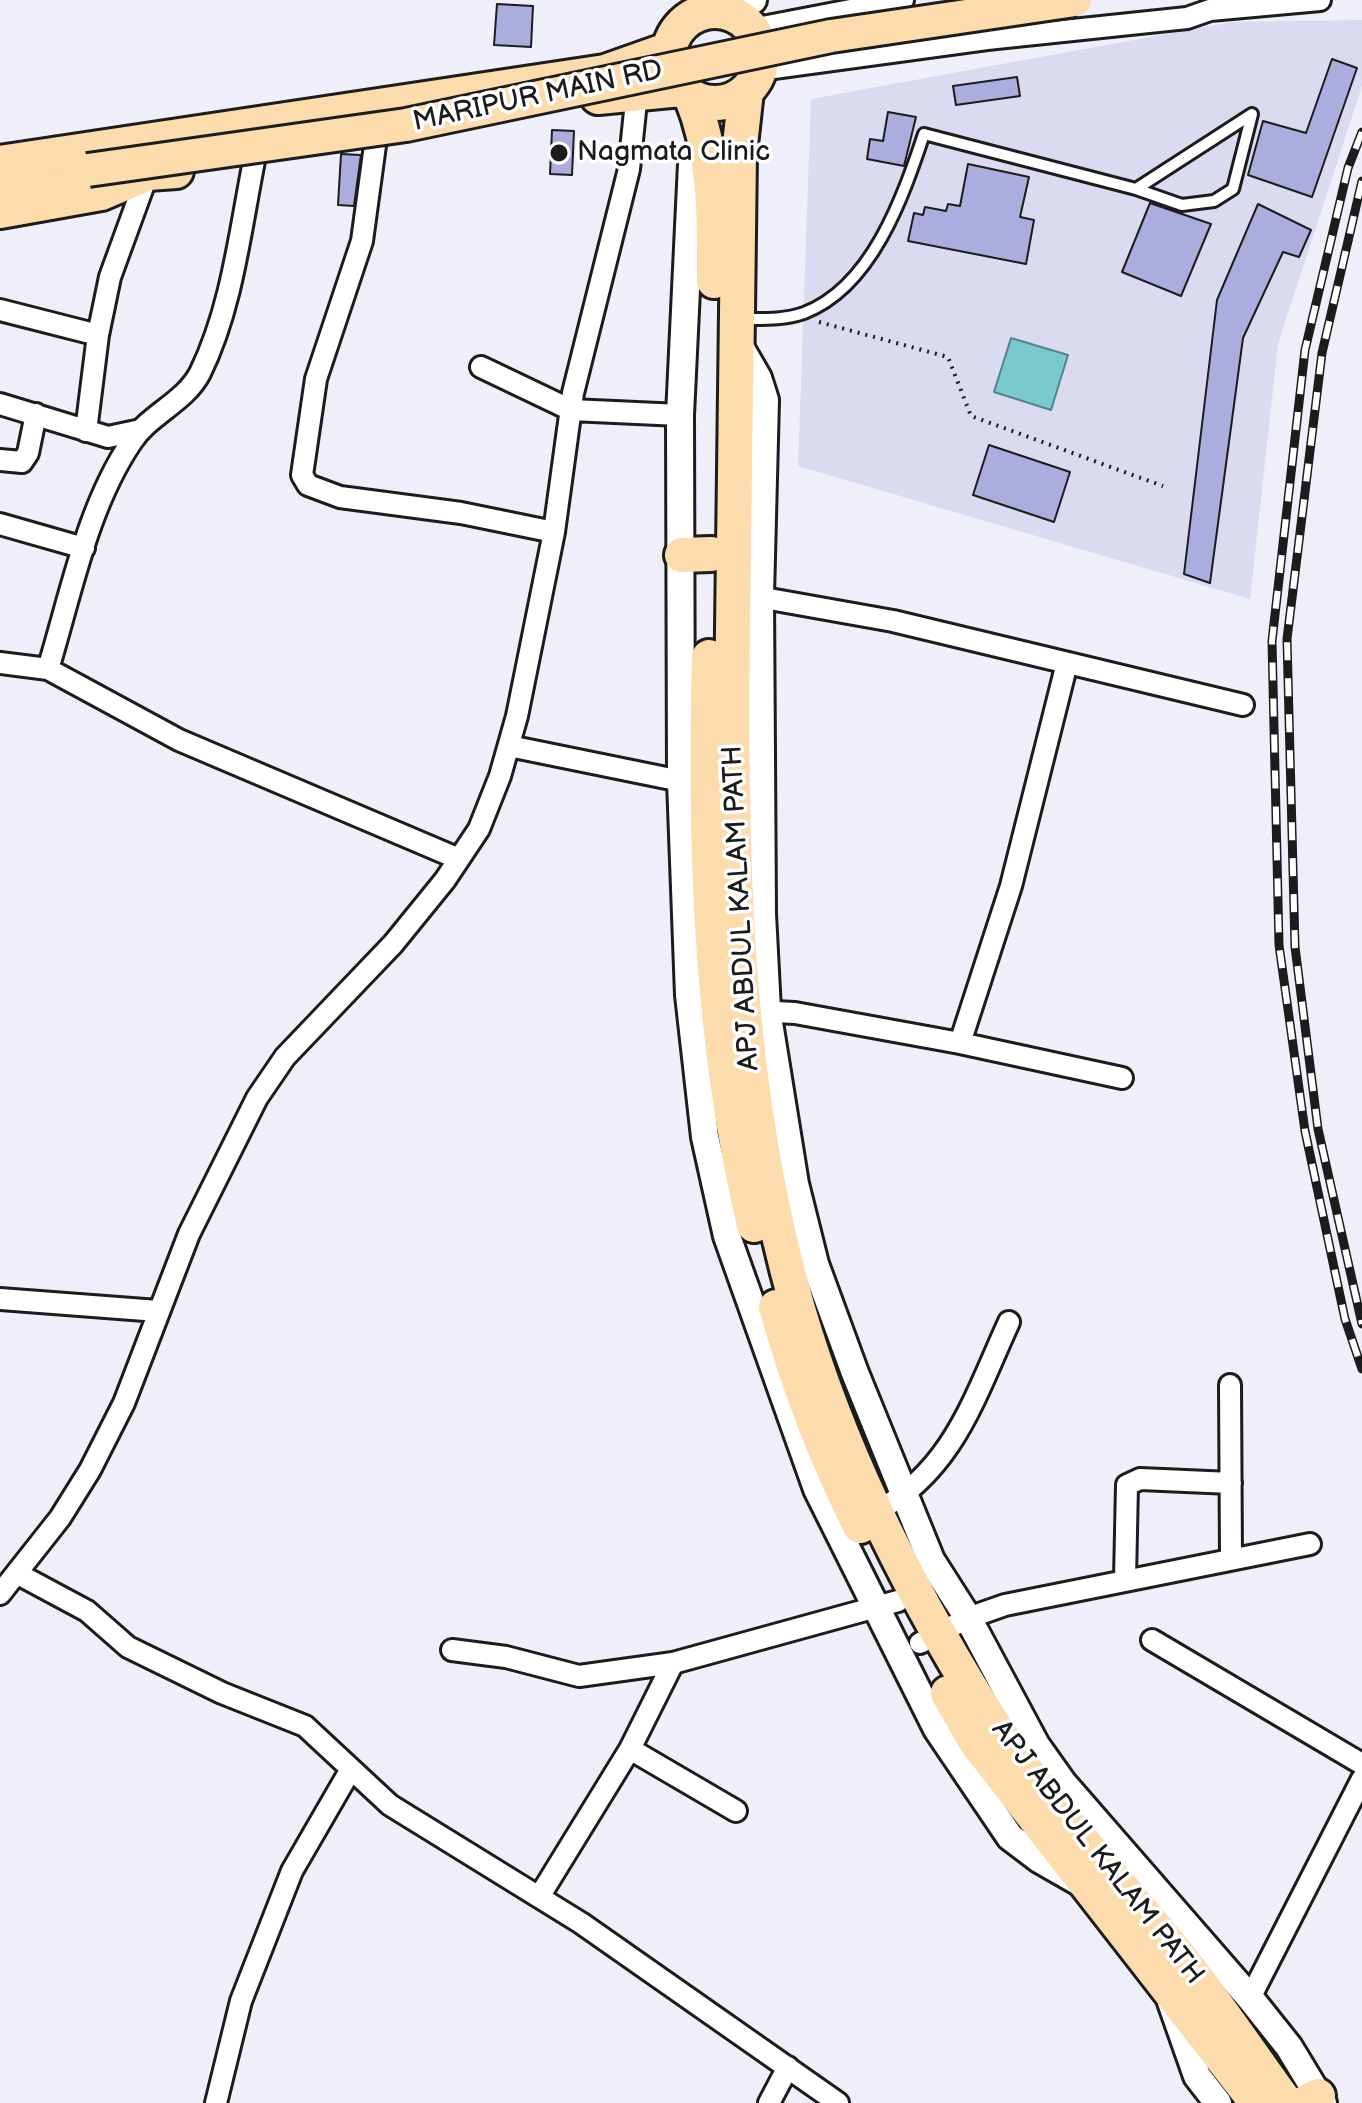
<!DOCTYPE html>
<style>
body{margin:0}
canvas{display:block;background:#eeeff8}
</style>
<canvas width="1362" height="2103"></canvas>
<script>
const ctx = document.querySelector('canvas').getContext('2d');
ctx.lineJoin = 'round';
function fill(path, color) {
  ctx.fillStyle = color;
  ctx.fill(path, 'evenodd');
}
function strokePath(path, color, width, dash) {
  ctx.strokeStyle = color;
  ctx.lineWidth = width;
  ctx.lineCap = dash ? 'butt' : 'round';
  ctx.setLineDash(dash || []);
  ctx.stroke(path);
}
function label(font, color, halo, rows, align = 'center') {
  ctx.font = font + ' "Balsamiq Sans",sans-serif';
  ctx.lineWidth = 7;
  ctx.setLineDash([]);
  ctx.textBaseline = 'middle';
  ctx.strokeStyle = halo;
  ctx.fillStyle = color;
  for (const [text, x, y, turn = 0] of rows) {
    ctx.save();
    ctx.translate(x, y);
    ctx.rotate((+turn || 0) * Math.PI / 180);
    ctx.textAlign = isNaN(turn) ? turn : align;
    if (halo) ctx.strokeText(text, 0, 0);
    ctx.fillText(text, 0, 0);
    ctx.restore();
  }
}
const built = new Path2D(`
 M1362,20V86L1278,344L1250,599L798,466L811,99L1232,22Z`);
const water = new Path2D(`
 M1011,338L1068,355L1051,410L994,392Z`);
const building = new Path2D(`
 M497,4L533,6L531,47L494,45Z
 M1332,59L1357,68L1312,197L1248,175L1263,121L1306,133Z
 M1017,77L1020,96L956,105L953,86Z
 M888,112L916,117L904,166L867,159L870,139L883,141Z
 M552,130L574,131L572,175L550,174Z
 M341,154L361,155L354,206L338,205Z
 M968,164L1029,177L1020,217L1034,220L1026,264L908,241L914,213L923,215L925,207L946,211L948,204L960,206Z
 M1150,203L1211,224L1181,296L1122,272Z
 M1258,204L1311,230L1299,257L1283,252L1243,338L1210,583L1184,574L1217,300Z
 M989,445L1070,472L1054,522L973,495Z`);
const path = new Path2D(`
 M819,322L948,357L971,416L1163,486`);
const service = new Path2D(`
 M743,319C764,319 784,320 804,313C872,287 903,197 924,134L1136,189L1182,205L1214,201L1233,189L1252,114L1136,189`);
const minor = new Path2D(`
 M752,29L903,0
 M759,70L987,39L1187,18L1210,10L1320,0
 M376,138L362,241L316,379L302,475L308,485L340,497L461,513L554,532
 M0,310L98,335
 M481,367L571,410L680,415
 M0,404L108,437L141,430
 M86,431L98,335L110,277L148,173
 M0,460L22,462L28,453L36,414
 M0,524L84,548
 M747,595L893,621L1243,705
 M0,663L48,669L179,740L459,859
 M48,669C71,594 87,507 132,441C150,414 185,402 200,373C232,308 240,231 254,161
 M509,746L681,781
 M756,1011L795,1013L960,1043L1122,1078
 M960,1043L1011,886L1067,663
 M0,1299L158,1311
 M1230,1385L1231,1559
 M877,1511C953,1471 975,1396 1009,1322
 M18,1574L87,1611L128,1647L222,1693L305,1726L390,1805L581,1923L838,2103
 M1125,1579L1127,1485L1140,1479L1231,1483
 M0,1594L60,1518L90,1470L124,1403L189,1234L257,1098L285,1057L393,944L445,880L479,829L500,776L517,716L554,532L573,393L629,169L637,92
 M1152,1640L1362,1764
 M920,1643L968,1618L1005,1605L1310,1544
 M452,1650L506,1657L579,1676L673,1663
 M630,1749L736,1811
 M539,1897L630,1749L673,1663L898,1601
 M1250,1998L1362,1779
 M216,2103L241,2001L292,1871L351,1769
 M769,2103L788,2067`);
const tertiary = new Path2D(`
 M737,3L753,0
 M705,135L692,164L680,415L681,781L689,995L705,1137L727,1236L817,1489L937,1729L1010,1837L1039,1859L1081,1883
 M736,340L758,378L765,400L760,596L762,914L767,1010L795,1184L815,1264L855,1373L931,1560L968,1618L1036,1745L1063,1783L1250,1998L1289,2047L1323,2103
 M1171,2002L1197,2076L1218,2103`);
const primary = new Path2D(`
 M0,188L88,170`);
const trunk = new Path2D(`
 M669 57a46 46 0 1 1 92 0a46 46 0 1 1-92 0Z
 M746,91L739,154C737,312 735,471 733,629C730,857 734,1089 798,1309C839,1449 907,1586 984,1710C1038,1796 1110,1871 1174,1950C1214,1999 1249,2052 1286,2103
 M691,96C716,156 714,217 714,281
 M598,97L681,89
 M0,163L605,72L670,49
 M0,211L101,193L148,173L176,171
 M682,555L711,554
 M709,657C704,847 710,1040 754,1225
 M776,1307C797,1382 825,1456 860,1526
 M948,1693L976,1742L1257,2103
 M1305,2103L1318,2096`);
const rail = new Path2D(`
 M1362,132L1348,168L1305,350L1272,641L1279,945L1305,1131L1345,1319L1362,1369
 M1362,181L1322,353L1287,639L1295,947L1318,1129L1362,1324`);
const primaryBridge = new Path2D(`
 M88,170L406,125L831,36L1075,0`);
const markers = [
 [559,153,10,"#1c1c1c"]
];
const streetNames = [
 ["MARIPUR MAIN RD",538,97,-12],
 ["APJ ABDUL KALAM PATH",742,908,-93],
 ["APJ ABDUL KALAM PATH",1097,1853,52]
];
const poiNames = [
 ["Nagmata Clinic",577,153]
];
fill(built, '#dadbf0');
fill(water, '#79cacf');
strokePath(water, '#548487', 2);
fill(building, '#abadde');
strokePath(building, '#1c1c1c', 2);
strokePath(service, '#1c1c1c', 16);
strokePath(minor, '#1c1c1c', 26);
strokePath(tertiary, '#1c1c1c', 32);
strokePath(primary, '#1c1c1c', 38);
strokePath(trunk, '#1c1c1c', 40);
strokePath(path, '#1c1c1c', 4, [2, 6]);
strokePath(service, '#fff', 10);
strokePath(minor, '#fff', 20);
strokePath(tertiary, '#fff', 26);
strokePath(primary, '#fcdcac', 32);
strokePath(trunk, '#fcdcac', 34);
strokePath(rail, '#1c1c1c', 9);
strokePath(rail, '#fff', 6, [18]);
strokePath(primaryBridge, '#1c1c1c', 38, []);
strokePath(primaryBridge, '#fcdcac', 32);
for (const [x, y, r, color] of markers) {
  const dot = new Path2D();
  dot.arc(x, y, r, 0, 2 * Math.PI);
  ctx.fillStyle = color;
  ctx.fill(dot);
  strokePath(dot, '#fff', 3);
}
label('28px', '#1c1c1c', '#fff', streetNames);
label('28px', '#1c1c1c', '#fff', poiNames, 'left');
</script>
